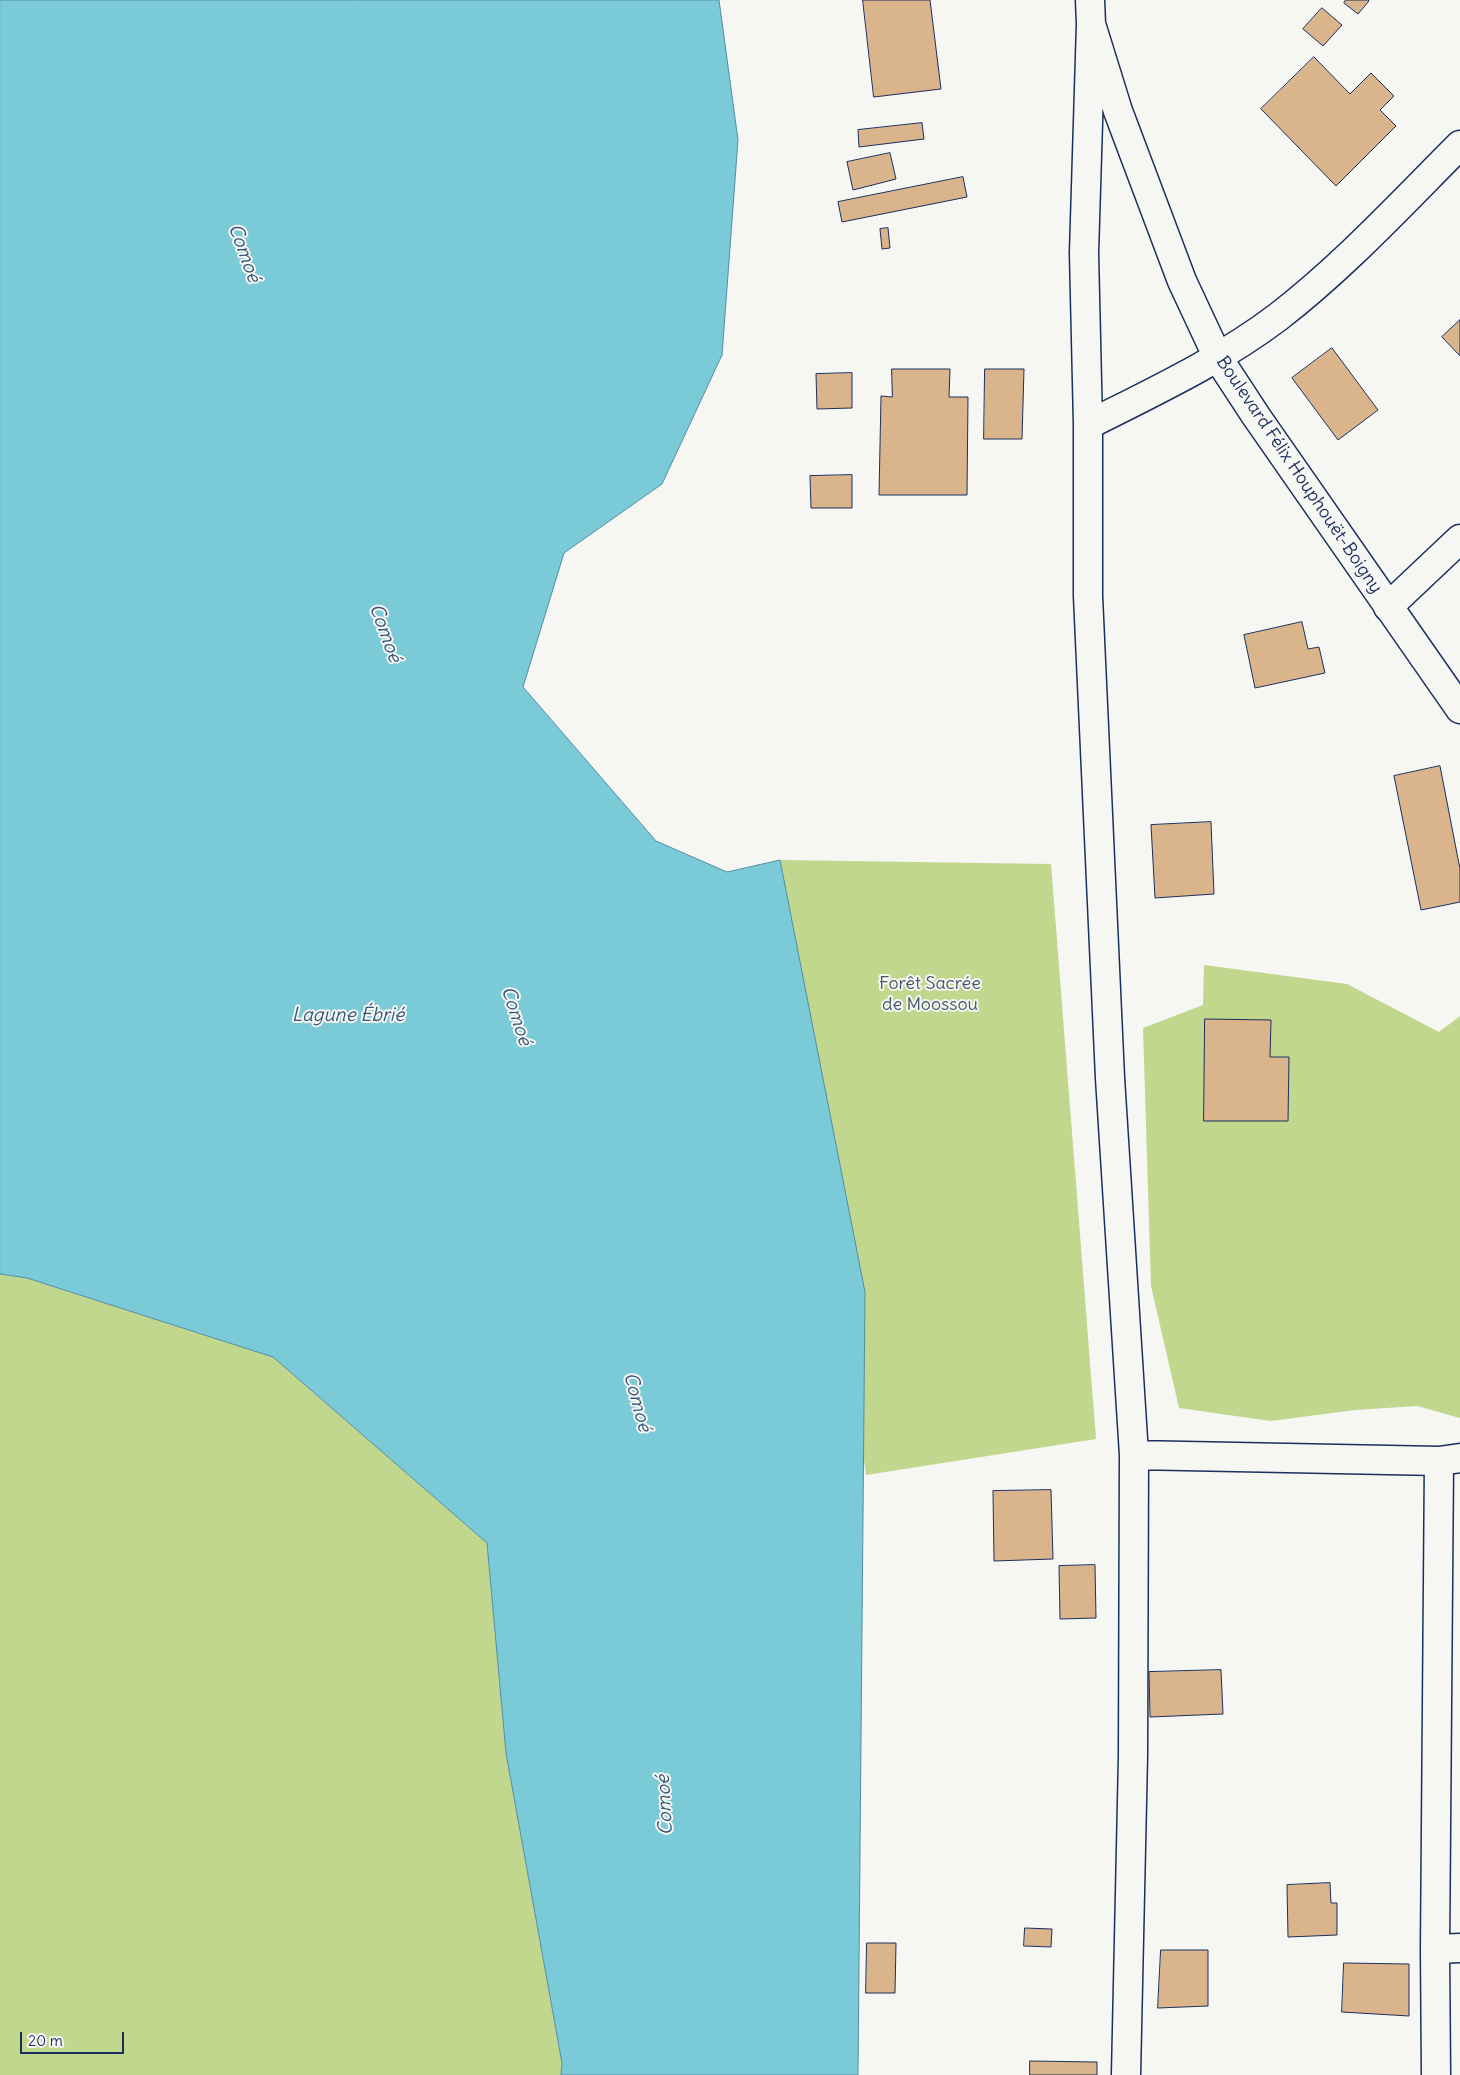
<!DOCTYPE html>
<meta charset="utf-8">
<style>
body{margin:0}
#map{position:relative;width:1460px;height:2075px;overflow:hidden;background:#f6f6f2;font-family:Delius,sans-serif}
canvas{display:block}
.scale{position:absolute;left:20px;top:2032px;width:104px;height:22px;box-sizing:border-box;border:2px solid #1b2f5e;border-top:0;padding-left:6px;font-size:15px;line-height:18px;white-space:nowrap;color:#1b2f5e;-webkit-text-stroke:4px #f6f6f2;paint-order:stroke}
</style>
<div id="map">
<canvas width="1460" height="2075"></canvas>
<div class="scale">20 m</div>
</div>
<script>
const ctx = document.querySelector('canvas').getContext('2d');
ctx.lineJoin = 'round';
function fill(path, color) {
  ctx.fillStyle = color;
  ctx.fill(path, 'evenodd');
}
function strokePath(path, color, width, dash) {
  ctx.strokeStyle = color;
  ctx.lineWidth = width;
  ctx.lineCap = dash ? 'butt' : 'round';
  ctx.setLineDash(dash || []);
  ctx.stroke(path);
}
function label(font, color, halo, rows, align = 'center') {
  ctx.font = font + ' Delius,sans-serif';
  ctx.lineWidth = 4;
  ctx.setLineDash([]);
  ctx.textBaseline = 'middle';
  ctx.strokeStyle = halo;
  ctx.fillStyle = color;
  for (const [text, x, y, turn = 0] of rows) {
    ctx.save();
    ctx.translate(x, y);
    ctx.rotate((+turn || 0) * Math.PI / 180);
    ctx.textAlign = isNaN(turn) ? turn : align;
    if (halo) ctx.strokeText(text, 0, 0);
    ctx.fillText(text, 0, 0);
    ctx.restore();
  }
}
const green = new Path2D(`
 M780,860L1051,864L1096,1439L866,1475Z
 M1204,965L1347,984L1439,1032L1460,1016V1418L1417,1406L1355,1410L1271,1421L1179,1408L1151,1286L1143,1028L1203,1005Z
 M0,1274L27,1278L273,1357L487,1543L506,1753L562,2063L561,2075H0Z`);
const water = new Path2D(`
 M0,0H719L738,140L722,355L662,484L564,553L523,687L656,841L727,872L780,860L865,1292L858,2075H561L562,2063L506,1753L487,1543L273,1357L27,1278L0,1274Z`);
const building = new Path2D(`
 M863,0H930L941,89L874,97Z
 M1346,0H1368L1369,1L1358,14L1344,3Z
 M1322,8L1342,25L1323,46L1303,29Z
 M1314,57L1350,94L1371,73L1394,96L1380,110L1396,126L1336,186L1261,109Z
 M922,123L924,139L859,147L858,130Z
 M890,153L896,179L853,190L847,162Z
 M963,177L967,197L842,222L838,202Z
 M888,228L890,248L882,249L880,229Z
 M1460,320V356L1442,337Z
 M1332,348L1378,410L1338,440L1292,378Z
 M892,369H950L949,397H968L967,495H879L881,396L892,397Z
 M985,369H1024L1022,439H984Z
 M852,373V408L817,409L816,374Z
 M852,475V508H811L810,476Z
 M1302,622L1308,649L1319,647L1325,673L1255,688L1244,635Z
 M1440,766L1460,869V902L1421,910L1394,776Z
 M1211,822L1214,894L1155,898L1151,825Z
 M1205,1019L1271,1020L1270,1057H1289L1288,1121H1204Z
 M1051,1490L1053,1559L994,1561L993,1491Z
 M1095,1565L1096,1618L1060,1619L1059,1566Z
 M1221,1670L1223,1714L1150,1717L1149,1672Z
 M1330,1883L1331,1903H1337V1935L1288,1937L1287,1885Z
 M1025,1928L1052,1929L1051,1947L1024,1946Z
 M867,1943H896L895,1993H866Z
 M1161,1950H1208V2006L1158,2008Z
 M1344,1963L1409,1964V2016L1342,2012Z
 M1030,2061L1097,2062V2075H1030Z`);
const minor = new Path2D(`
 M1090,0L1091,24L1118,111L1182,281L1218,358L1256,416L1460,709
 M1091,24L1084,253L1088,425V596L1110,1078L1134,1455L1133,1756L1126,2075
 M1088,425C1153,392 1220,361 1278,317C1344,266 1401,204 1460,145
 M1388,607L1460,539
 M1134,1455L1439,1461L1460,1458
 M1435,1949L1460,1948
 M1436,2075L1435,1949L1439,1461`);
const streetNames = [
 ["Boulevard Félix Houphouët-Boigny",1299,475,56]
];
const parkNames = [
 ["Forêt Sacrée",930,984],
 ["de Moossou",930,1005]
];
const waterNames = [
 ["Comoé",244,253,70],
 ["Comoé",385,633,70],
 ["Lagune Ébrié",348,1016],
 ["Comoé",516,1016,72],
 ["Comoé",637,1402,75],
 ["Comoé",665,1805,-93]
];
fill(green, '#c0d78d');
fill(water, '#7acad7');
strokePath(water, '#548ca7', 1);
fill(building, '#dab48b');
strokePath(building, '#1b2f5e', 1);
strokePath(minor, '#1b2f5e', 31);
strokePath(minor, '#f6f6f2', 28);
label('18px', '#1b2f5e', '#f6f6f2', streetNames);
label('18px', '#44596a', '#f6f6f2', parkNames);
label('italic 19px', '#33567c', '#f6f6f2', waterNames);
</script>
